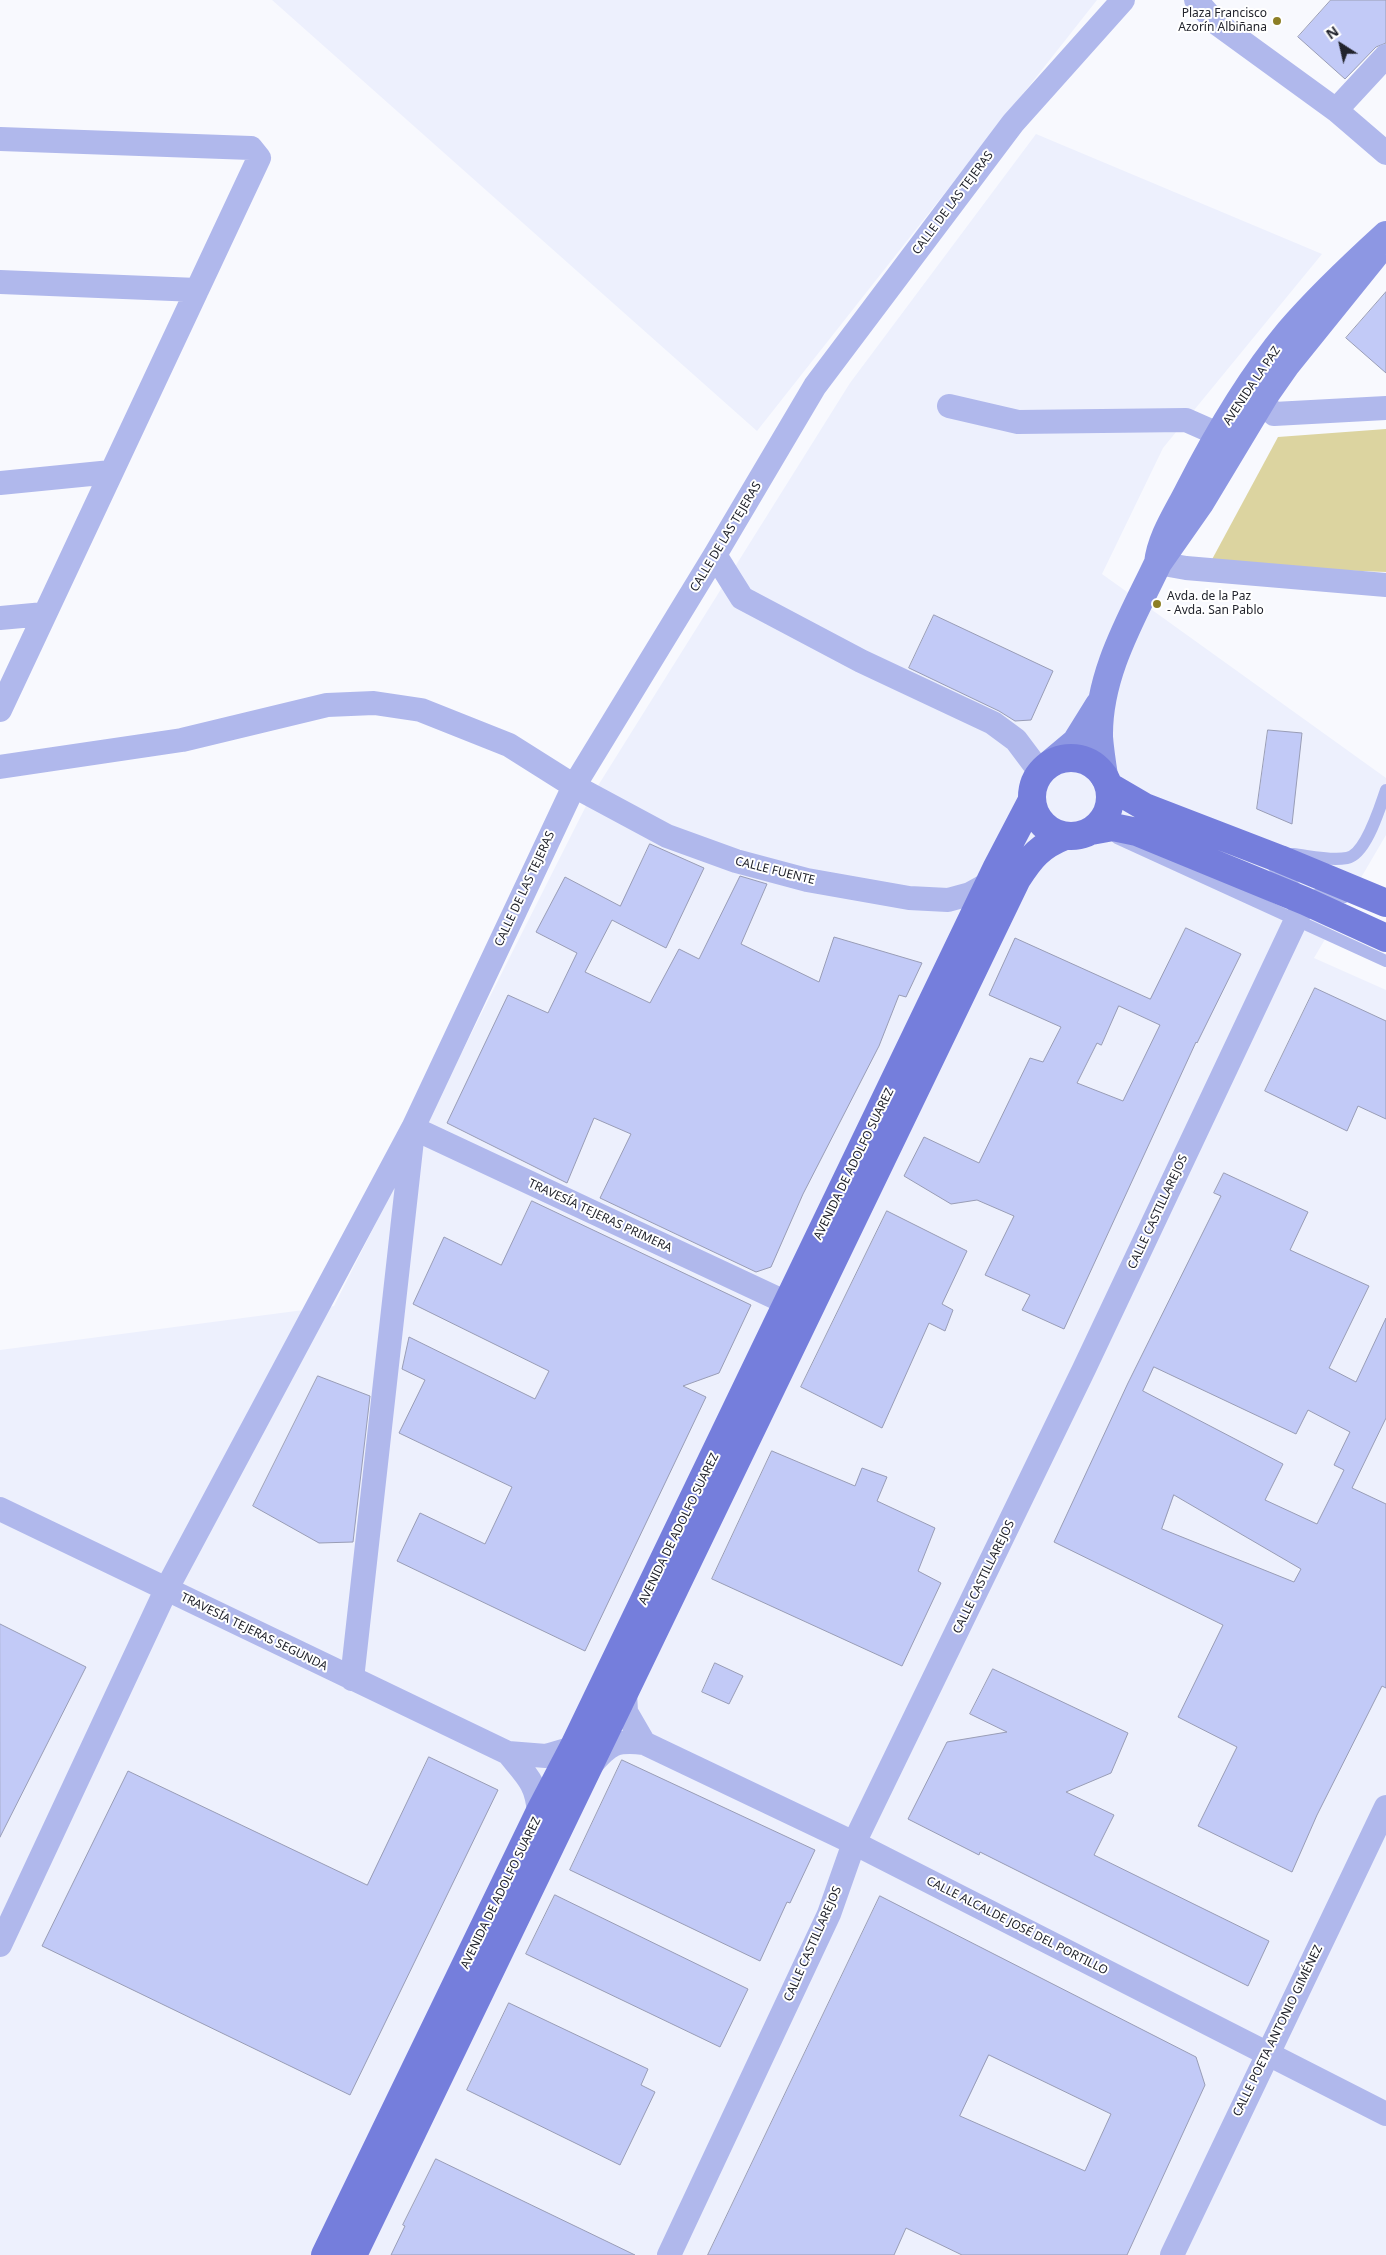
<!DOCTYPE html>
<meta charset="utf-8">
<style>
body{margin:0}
#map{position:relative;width:1386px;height:2255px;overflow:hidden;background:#f8f9fe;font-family:"Noto Sans",sans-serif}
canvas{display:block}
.north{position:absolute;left:1316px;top:20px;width:50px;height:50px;-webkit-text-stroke:4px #fff;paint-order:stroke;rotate:325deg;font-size:14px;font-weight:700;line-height:20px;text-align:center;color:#22242d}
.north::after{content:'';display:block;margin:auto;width:18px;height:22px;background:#22242d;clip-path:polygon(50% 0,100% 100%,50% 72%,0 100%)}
</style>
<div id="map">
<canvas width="1386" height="2255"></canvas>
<div class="north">N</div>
</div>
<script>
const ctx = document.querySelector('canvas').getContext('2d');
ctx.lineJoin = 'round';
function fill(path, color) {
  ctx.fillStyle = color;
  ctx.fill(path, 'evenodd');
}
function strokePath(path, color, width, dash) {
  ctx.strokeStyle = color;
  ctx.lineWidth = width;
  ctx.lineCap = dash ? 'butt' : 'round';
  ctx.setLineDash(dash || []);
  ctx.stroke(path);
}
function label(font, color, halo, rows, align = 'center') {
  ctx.font = font + ' "Noto Sans",sans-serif';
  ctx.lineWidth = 4;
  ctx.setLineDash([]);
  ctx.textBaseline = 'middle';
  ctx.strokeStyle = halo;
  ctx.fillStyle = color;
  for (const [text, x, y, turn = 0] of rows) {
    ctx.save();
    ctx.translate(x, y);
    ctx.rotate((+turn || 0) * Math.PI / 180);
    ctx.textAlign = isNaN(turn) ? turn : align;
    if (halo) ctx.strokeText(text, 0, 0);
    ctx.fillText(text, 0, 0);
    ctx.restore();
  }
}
const built = new Path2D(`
 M272,0H1097L757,431Z
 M1036,134L1322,254L1163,448L1102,574L1386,778V835L1314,958L1386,990V2255H0V1350L334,1306L589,800L850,383Z`);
const green = new Path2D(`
 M1386,429V572L1209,565L1278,437Z`);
const building = new Path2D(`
 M1331,0H1386V43L1376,47L1345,79L1298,37Z
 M1386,292V373L1346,338Z
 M934,615L1053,671L1031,720L1015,721L999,711L909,668Z
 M1268,730L1302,733L1292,824L1257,809Z
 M650,844L704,868L666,948L612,920L585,972L650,1003L679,949L699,959L740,876L767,884L741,944L819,982L834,937L922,963L906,997L899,995L879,1046L803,1194L771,1267L756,1272L600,1198L631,1134L594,1118L567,1183L447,1123L508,995L548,1013L577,953L536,932L565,877L620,906Z
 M1186,928L1241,954L1197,1043L1196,1042L1064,1329L1022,1310L1030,1295L985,1275L1014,1216L977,1200L951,1204L904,1176L924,1137L979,1163L1030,1058L1043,1062L1061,1027L989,995L1015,938L1150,999ZM1119,1006L1160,1025L1123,1101L1077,1083L1097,1043L1101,1045Z
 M1315,988L1386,1021V1119L1358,1106L1347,1131L1265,1091Z
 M1224,1173L1308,1212L1290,1250L1369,1286L1329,1368L1356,1382L1386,1318V1418L1352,1488L1386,1504V1688L1382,1686L1317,1815L1292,1872L1198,1826L1237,1747L1178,1717L1223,1625L1054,1542L1128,1383L1221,1196L1214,1193ZM1154,1367L1296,1434L1308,1410L1350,1432L1334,1465L1344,1470L1317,1524L1265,1500L1283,1464L1143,1391ZM1174,1495L1301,1569L1294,1582L1162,1529Z
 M532,1201L751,1305L719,1373L683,1386L706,1397L585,1651L397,1561L420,1513L485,1544L512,1487L399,1433L425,1380L402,1369L409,1337L535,1399L549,1371L413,1304L444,1237L501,1265Z
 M887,1211L967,1251L942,1304L953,1310L945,1331L929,1323L882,1428L801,1387Z
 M318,1376L370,1396L353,1542L319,1543L253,1506Z
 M772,1451L855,1486L862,1468L887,1477L877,1501L935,1528L918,1571L941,1583L902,1666L712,1579Z
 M0,1624L86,1667L0,1837Z
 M715,1663L743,1676L729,1704L702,1692Z
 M993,1669L1128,1733L1111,1773L1066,1792L1114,1815L1094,1855L1269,1941L1248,1986L980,1852L979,1855L908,1819L947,1742L1007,1732L970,1714Z
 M429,1757L498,1790L350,2095L42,1946L128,1771L367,1885Z
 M622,1760L815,1850L790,1903L787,1902L760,1961L570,1870Z
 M555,1895L748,1989L720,2047L526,1954Z
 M880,1896L1196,2057L1205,2085L1127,2255H962L906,2228L894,2255H708ZM989,2055L1111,2114L1085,2171L960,2116Z
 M509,2003L648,2069L641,2085L655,2092L620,2165L467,2090Z
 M436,2159L635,2255H391L405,2226L403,2225Z`);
const lane = new Path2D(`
 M1117,838L1386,961
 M1293,854C1310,856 1330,861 1347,858C1366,855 1380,807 1386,790
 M1274,867C1287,877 1296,887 1305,901C1318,891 1328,893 1344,897`);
const street = new Path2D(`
 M1196,0L1215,22L1336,110L1386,153
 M1336,110L1386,56
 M0,139L251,148L259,158L0,710
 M0,282L197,290
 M1265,395L1267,407L1274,414L1386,408
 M949,406L1018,422L1186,420L1220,435
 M0,483L111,472
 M715,555L742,598L861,661L993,723L1016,740L1040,772
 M1158,563L1186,568L1386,585
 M0,618L44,614
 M0,767L182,740L327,705L374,703L421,710L509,745L574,786L667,836L736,861L807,880L909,898L948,900L970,894L988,884
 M413,1128L787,1303
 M0,1509L508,1753L546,1756L573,1748
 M352,1679L412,1140
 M625,1693L626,1712L644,1743
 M508,1753C526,1775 537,1783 539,1813
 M592,1764C610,1743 616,1740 644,1743L854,1843L1386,2114
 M0,1945L166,1590L413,1128L574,786L715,555L815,386L1013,123L1123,0
 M669,2255L829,1914L854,1843L1084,1369L1305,901
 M1172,2255L1386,1807`);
const secondary = new Path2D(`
 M1386,235C1352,266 1319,297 1289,332C1249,380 1217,435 1189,490C1177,514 1161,537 1158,563L1200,503L1265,395L1286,365L1386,241
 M1051,763L1076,742L1099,705
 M1104,776C1102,763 1100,750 1099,737C1098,674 1132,618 1158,563`);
const primary = new Path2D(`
 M1032 797a39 39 0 1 1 78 0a39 39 0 1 1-78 0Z
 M1109,786L1145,807L1280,859L1386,903
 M1091,831L1113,827L1137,832L1305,901L1386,938
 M325,2255L539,1813L573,1748L996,869L1031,802
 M353,2255L1017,879C1031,857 1040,846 1065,836`);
const markers = [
 [1277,21,5,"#8d7f26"],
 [1157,604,5,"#8d7f26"]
];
const poiNames = [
 ["Plaza Francisco",1267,14],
 ["Azorín Albiñana",1267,28],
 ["Avda. de la Paz",1167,597,"left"],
 ["- Avda. San Pablo",1167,611,"left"]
];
const streetNames = [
 ["CALLE DE LAS TEJERAS",953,203,-53],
 ["AVENIDA LA PAZ",1252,386,-56],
 ["CALLE DE LAS TEJERAS",726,537,-59],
 ["CALLE FUENTE",775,871,14],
 ["CALLE DE LAS TEJERAS",525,889,-65],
 ["AVENIDA DE ADOLFO SUAREZ",854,1164,-64],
 ["CALLE CASTILLAREJOS",1158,1212,-65],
 ["TRAVESÍA TEJERAS PRIMERA",600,1216,25],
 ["AVENIDA DE ADOLFO SUAREZ",679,1529,-64],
 ["CALLE CASTILLAREJOS",984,1577,-64],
 ["TRAVESÍA TEJERAS SEGUNDA",254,1632,26],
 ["AVENIDA DE ADOLFO SUAREZ",501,1893,-64],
 ["CALLE ALCALDE JOSÉ DEL PORTILLO",1017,1926,27],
 ["CALLE CASTILLAREJOS",813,1944,-66],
 ["CALLE POETA ANTONIO GIMÉNEZ",1278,2031,-64]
];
fill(built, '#edf0fd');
fill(green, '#dcd4a0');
fill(building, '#c2caf7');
strokePath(building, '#999db6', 1);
strokePath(lane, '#b0b8ec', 12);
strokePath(street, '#b0b8ec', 24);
strokePath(secondary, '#8d97e3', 28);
strokePath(primary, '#757edc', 28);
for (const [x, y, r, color] of markers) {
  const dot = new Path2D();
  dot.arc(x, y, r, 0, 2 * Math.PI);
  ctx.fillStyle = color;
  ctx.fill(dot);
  strokePath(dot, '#fff', 2);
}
label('12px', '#22242d', '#fff', poiNames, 'right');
label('12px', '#22242d', '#fff', streetNames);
</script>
